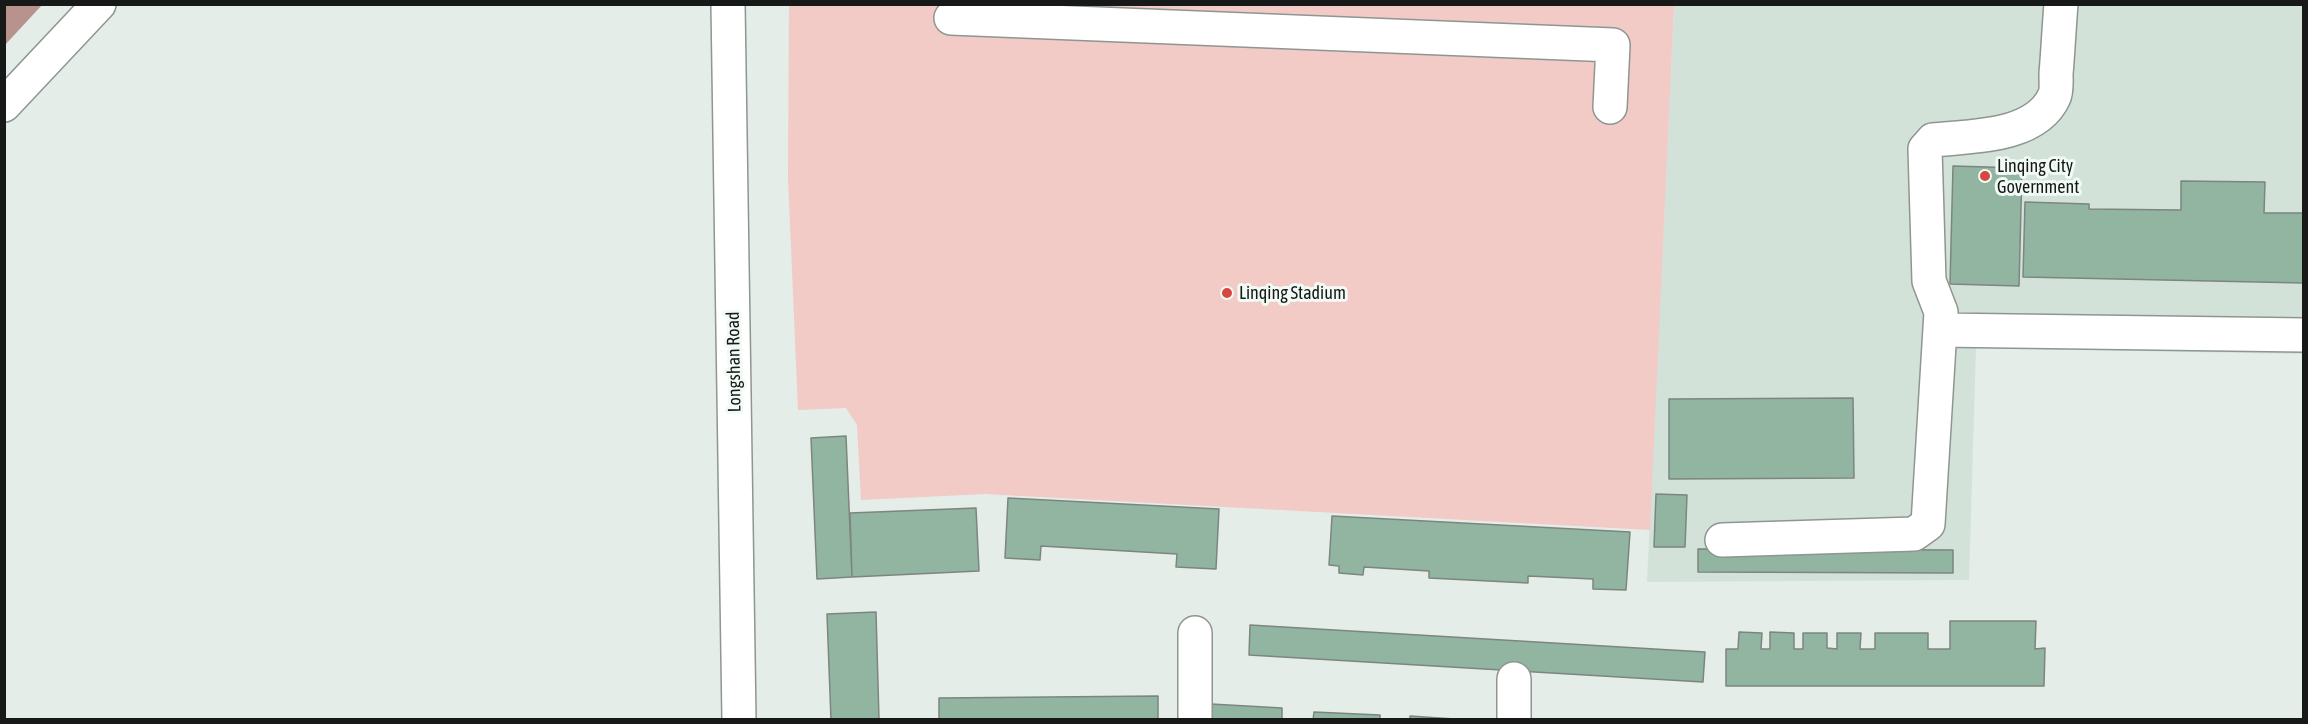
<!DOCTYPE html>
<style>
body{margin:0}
#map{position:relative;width:2308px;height:724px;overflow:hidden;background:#e4ede7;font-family:"Asap Condensed",sans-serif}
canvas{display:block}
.frame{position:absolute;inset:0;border:6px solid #161917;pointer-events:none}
</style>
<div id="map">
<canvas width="2308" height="724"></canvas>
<div class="frame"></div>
</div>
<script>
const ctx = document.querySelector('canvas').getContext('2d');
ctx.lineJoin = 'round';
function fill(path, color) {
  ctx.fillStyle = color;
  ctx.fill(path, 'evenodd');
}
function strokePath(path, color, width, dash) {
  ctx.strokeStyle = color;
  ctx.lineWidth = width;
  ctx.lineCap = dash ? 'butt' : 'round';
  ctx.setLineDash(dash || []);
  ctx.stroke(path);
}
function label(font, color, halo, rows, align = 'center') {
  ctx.font = font + ' "Asap Condensed",sans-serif';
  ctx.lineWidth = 6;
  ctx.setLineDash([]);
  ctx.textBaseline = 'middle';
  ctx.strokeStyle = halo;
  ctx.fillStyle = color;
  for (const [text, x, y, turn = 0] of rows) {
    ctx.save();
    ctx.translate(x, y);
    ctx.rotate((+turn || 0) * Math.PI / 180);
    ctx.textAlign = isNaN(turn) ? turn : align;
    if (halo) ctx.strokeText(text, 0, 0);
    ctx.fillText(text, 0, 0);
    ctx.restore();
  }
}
const built = new Path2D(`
 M1674,5H2303V354L1976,348L1969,580L1647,582Z`);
const green = new Path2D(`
 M789,5H1674L1650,530L985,494L861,500L857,425L846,408L798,410L788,178Z`);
const water = new Path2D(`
 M5,4L42,5L5,45L4,5Z`);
const building = new Path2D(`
 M1953,166L2022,168L2019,286L1950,284Z
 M2181,181L2265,182L2264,213H2304V283L2023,277L2025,202L2089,204V209L2181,210Z
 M1853,398L1854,478L1669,479V399Z
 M846,436L852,577L817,579L811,438Z
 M1656,494L1687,495L1685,547H1654Z
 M1008,498L1219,509L1216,569L1176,567L1177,554L1041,546L1040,560L1005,558Z
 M976,508L979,571L852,577L850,513Z
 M1332,516L1630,532L1626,590L1593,589V579L1528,576V583L1429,578V571L1364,567L1363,575L1339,573V566L1329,565Z
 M1698,549L1953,550V573L1698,572Z
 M876,612L879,720H831L827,614Z
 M1950,621H2036L2035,649L2045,648L2044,686H1726V649H1738L1739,632L1762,633L1761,649H1770V632L1794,633V649H1803V633H1827V648L1837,649V633H1861L1860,649H1875V633H1928V649H1950Z
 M1250,625L1705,652L1703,682L1249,655Z
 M1158,696V720H939V698Z
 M1211,704L1282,708V720H1211Z
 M1314,712L1380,715V720H1313Z
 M1410,716L1469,720H1410Z`);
const minor = new Path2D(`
 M728,4L739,720
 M951,18L1613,45L1610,107
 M4,105L99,4
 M1940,330L2304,335
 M1722,540L1914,534L1928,524L1941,312L1929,281L1925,149L1933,140C1970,136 2035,138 2054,97C2057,91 2056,81 2056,74C2058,51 2059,28 2061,4
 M1514,679V720
 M1195,720V633`);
const markers = [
 [1985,176,6,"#d64742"],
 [1227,293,6,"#d64742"]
];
const poiNames = [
 ["Linqing City",1997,166],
 ["Government",1997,187],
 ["Linqing Stadium",1239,293]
];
const streetNames = [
 ["Longshan Road",734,362,-91]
];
fill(built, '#d2e2d9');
fill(green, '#f2cac6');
fill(water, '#b8928d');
fill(building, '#91b5a1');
strokePath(building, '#7d8580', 1.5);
strokePath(minor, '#8e9691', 36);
strokePath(minor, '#fff', 33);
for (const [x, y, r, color] of markers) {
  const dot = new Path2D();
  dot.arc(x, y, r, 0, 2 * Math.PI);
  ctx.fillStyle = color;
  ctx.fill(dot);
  strokePath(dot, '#f1faf5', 2);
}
label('18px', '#161917', '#f1faf5', poiNames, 'left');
label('18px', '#161917', '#f1faf5', streetNames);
</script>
